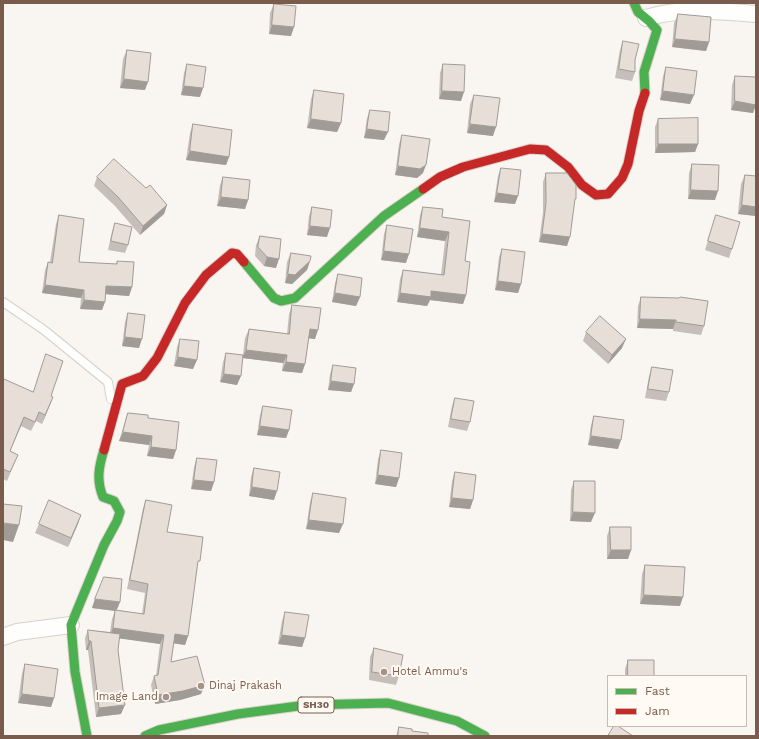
<!DOCTYPE html>
<style>
body{margin:0}
#map{position:relative;width:759px;height:739px;overflow:hidden;background:#f9f5f0;font-family:"Work Sans",sans-serif}
canvas{display:block}
.frame{position:absolute;inset:0;border:4px solid #7a5c4d;pointer-events:none}
.legend{position:absolute;left:607px;top:675px;width:140px;height:52px;box-sizing:border-box;background:#fffaf3;border:1px solid #cabbb1;margin:0;padding:5px 7px;list-style:none;font-size:12px;color:#7a5c4d}
.legend li{display:flex;align-items:center;gap:8px;height:20px}
.legend b{width:20px;border:1px solid #cabbb1}
</style>
<div id="map">
<canvas width="759" height="739"></canvas>
<div class="frame"></div>
<ul class="legend">
<li><b style="height:5px;background:#4caf50"></b>Fast</li>
<li><b style="height:5px;background:#c62828"></b>Jam</li>
</ul>
</div>
<script>
const ctx = document.querySelector('canvas').getContext('2d');
ctx.lineJoin = 'round';
function strokePath(path, color, width, dash) {
  ctx.strokeStyle = color;
  ctx.lineWidth = width;
  ctx.lineCap = dash ? 'butt' : 'round';
  ctx.setLineDash(dash || []);
  ctx.stroke(path);
}
function fill(path, color) {
  ctx.fillStyle = color;
  ctx.fill(path, 'evenodd');
}
function label(font, color, halo, rows, align = 'center') {
  ctx.font = font + ' "Work Sans",sans-serif';
  ctx.lineWidth = 4;
  ctx.setLineDash([]);
  ctx.textBaseline = 'middle';
  ctx.strokeStyle = halo;
  ctx.fillStyle = color;
  for (const [text, x, y, turn = 0] of rows) {
    ctx.save();
    ctx.translate(x, y);
    ctx.rotate((+turn || 0) * Math.PI / 180);
    ctx.textAlign = isNaN(turn) ? turn : align;
    if (halo) ctx.strokeText(text, 0, 0);
    ctx.fillText(text, 0, 0);
    ctx.restore();
  }
}
const lane = new Path2D(`
 M3,302L44,330L108,382L111,399`);
const street = new Path2D(`
 M646,18C681,7 719,11 756,14
 M3,637L17,632L71,625`);
const fast = new Path2D(`
 M634,3L638,12L649,21L657,30L644,72L645,93
 M244,262L274,298L281,301L295,298L384,216L423,189
 M87,736L75,672L71,625L104,545L117,521L120,512L114,501L103,497C96,480 99,466 104,450
 M145,736L159,730L238,714L306,705L388,703L457,721L485,736`);
const jam = new Path2D(`
 M423,189L440,177L463,167L530,149L546,150L568,167L582,185L596,195L608,194L622,178L628,164L639,111L645,93
 M104,450L122,384L143,376L157,358L185,303L206,275L232,253L237,254L244,262`);
const wall = new Path2D(`
 M274,4L291,36L269,34L270,13Z
 M678,14L709,42L706,51L672,47L674,23Z
 M623,41L635,60V72L632,81L615,78L620,50Z
 M127,50L145,90L120,88L123,59Z
 M187,64L200,97L181,95L184,73Z
 M443,64L461,101L439,99L440,73Z
 M666,67L690,104L660,100L663,76Z
 M735,76L753,113L731,110L732,85Z
 M314,90L341,123L337,132L307,128L311,99Z
 M474,95L493,136L467,133L470,104Z
 M370,110L384,140L364,138L367,118Z
 M658,119L698,144L695,152L655,153V127Z
 M193,124L229,157L226,165L186,160L190,133Z
 M402,135L423,173L417,178L395,175L399,144Z
 M756,138V156H755Z
 M692,164L715,200L688,199L689,173Z
 M501,168L515,204L494,202L498,176Z
 M546,173L574,204L567,246L539,242L543,212V182Z
 M745,175L756,176V216L738,214L741,184Z
 M97,177L146,188L167,205L164,214L140,235L115,206L94,186Z
 M223,177L248,200L245,209L217,206L220,185Z
 M312,207L327,237L307,235L309,216Z
 M423,207L442,217L465,261L466,295L463,304L430,300L427,306L397,302L400,279L403,270L441,275L445,241L417,237L420,215Z
 M59,215L79,262L116,264L117,261L132,287L129,296L106,294L102,310L80,309L81,298L42,293L45,270L48,262H50L56,224Z
 M716,215L732,249L729,258L705,250Z
 M115,223L128,245L125,253L108,250L112,232Z
 M387,225L406,263L381,260L384,234Z
 M260,236L276,268L264,266L255,256L256,245Z
 M502,249L521,284L518,293L495,290L499,257Z
 M291,253L310,261L307,270L292,284L285,283L287,262Z
 M338,274L360,297L356,306L332,302L335,283Z
 M641,297L704,326L701,335L673,331V329L637,328L638,306Z
 M292,305L315,339L309,338L305,364L302,373L282,371L283,363L243,358L237,385L220,382L223,362L226,353L243,355L245,338L249,329L287,334L289,314Z
 M128,313L139,348L122,346L125,322Z
 M586,332L622,348L608,364L583,341Z
 M180,339L193,369L174,366L177,347Z
 M333,365L354,384L351,392L328,390L330,374Z
 M652,367L669,392L666,401L645,398L649,376Z
 M3,381L33,392L53,397L42,424L36,421L31,431L21,426L10,451L18,455L7,481L3,479Z
 M455,398L470,422L467,431L448,427L452,406Z
 M263,406L289,430L286,438L257,435L260,415Z
 M128,413L148,418L176,450L173,459L147,456L149,445L119,441L125,422Z
 M594,416L618,449L588,445L591,425Z
 M381,450L399,478L396,487L375,484L378,459Z
 M197,458L214,482L211,491L191,489L194,467Z
 M254,468L274,500L249,496L251,477Z
 M455,472L473,500L470,509L449,507L452,481Z
 M574,481L591,522L570,521L571,490Z
 M313,493L339,533L306,529L310,502Z
 M146,500L167,532L197,568L188,636L185,645L174,643L171,662L201,694L180,700L155,704L151,685L154,676H156L160,644L119,638L118,650L121,714L96,717L88,650H86L85,638L88,630L110,632L112,619L115,611L92,608L95,599L120,602L117,610L142,614L145,593L127,589L143,508Z
 M81,515L68,547L35,533L39,524Z
 M610,527L631,550L628,559H607V536Z
 M645,565L680,606L640,604L642,574Z
 M285,612L305,638L302,647L278,644L282,621Z
 M374,648L399,676L396,685L369,680L370,657Z
 M628,660L654,676H625V669Z
 M25,664L54,698L51,707L18,703L22,673Z
 M399,727L412,731L428,736H396Z`);
const shadedWall = new Path2D(`
 M272,25L294,27L291,36L269,34Z
 M675,39L709,42L706,51L672,47Z
 M124,79L148,82L145,90L120,88Z
 M184,86L203,88L200,97L181,95Z
 M442,91L464,92L461,101L439,99Z
 M663,91L694,95L690,104L660,100Z
 M735,101L756,105L753,113L731,110Z
 M311,119L341,123L337,132L307,128Z
 M470,124L496,127L493,136L467,133Z
 M367,129L388,132L384,140L364,138Z
 M658,144H698L695,152L655,153Z
 M190,151L229,157L226,165L186,160Z
 M426,165L423,173L417,178L395,175L398,166Z
 M691,190L718,191L715,200L688,199Z
 M497,193L518,196L515,204L494,202Z
 M221,197L248,200L245,209L217,206Z
 M167,205L164,214L140,235L143,226Z
 M742,205L756,207V216L738,214Z
 M310,226L330,228L327,237L307,235Z
 M420,228L449,232L445,241L417,237Z
 M542,234L570,237L567,246L539,242Z
 M384,251L409,254L406,263L381,260Z
 M267,257L279,259L276,268L264,266Z
 M310,261L307,270L292,284L285,283L288,274Z
 M498,281L521,284L518,293L495,290Z
 M45,285L84,290L81,298L42,293Z
 M106,286L132,287L129,296L103,294Z
 M431,291L466,295L463,304L430,300L427,306L397,302L400,293Z
 M335,293L360,297L356,306L332,302Z
 M84,300L105,302L102,310L80,309Z
 M640,319L676,320L673,329L637,328Z
 M310,329L318,330L315,339L306,338Z
 M125,337L142,339L139,348L122,346Z
 M626,339L622,348L608,364L612,355Z
 M246,350L287,355L283,363L242,358Z
 M178,357L197,360L193,369L174,366Z
 M286,362L305,364L302,373L282,371Z
 M224,374L241,376L237,385L220,382Z
 M331,381L354,384L351,392L328,390Z
 M53,397L50,405L42,424L45,415Z
 M24,417L21,426L6,460L10,451Z
 M260,426L289,430L286,438L257,435Z
 M123,432L152,436L149,445L119,441Z
 M591,436L621,440L618,449L588,445Z
 M151,447L176,450L173,459L147,456Z
 M378,475L399,478L396,487L375,484Z
 M194,480L214,482L211,491L191,489Z
 M252,487L277,491L274,500L249,496Z
 M452,498L473,500L470,509L449,507Z
 M573,512L595,513L591,522L570,521Z
 M81,515L78,524L68,547L71,538Z
 M309,520L343,524L339,533L306,529Z
 M3,523L19,525L13,542L3,540Z
 M611,550H631L628,559H607Z
 M644,595L683,597L680,606L640,604Z
 M95,599L120,602L116,611L92,608Z
 M113,628L164,635L160,644L109,637Z
 M175,634L188,636L185,645L171,643Z
 M282,635L305,638L302,647L278,644Z
 M89,641H91L88,650H86Z
 M205,685L201,694L180,700L155,704L158,695Z
 M22,694L54,698L51,707L18,703Z
 M125,705L121,714L96,717L99,708Z`);
const building = new Path2D(`
 M274,4L296,6L294,27L272,25Z
 M678,14L711,17L709,42L675,39Z
 M623,41L639,44L635,60V72L619,69Z
 M127,50L151,53L148,82L124,79Z
 M187,64L206,67L203,88L184,86Z
 M443,64L465,65L464,92L442,91Z
 M666,67L697,71L694,95L663,91Z
 M735,76L756,77V105L735,101Z
 M314,90L344,94L341,123L311,119Z
 M474,95L500,98L496,127L470,124Z
 M370,110L390,112L388,132L367,129Z
 M698,118V144H658V119Z
 M193,124L232,130L229,157L190,151Z
 M402,135L430,139L426,165L420,169L398,166Z
 M114,159L146,188L150,185L167,205L143,226L118,197L97,177Z
 M692,164L719,165L718,191L691,190Z
 M501,168L521,170L518,196L497,193Z
 M546,173H567L576,185V199H575L570,237L542,234L546,203Z
 M745,175L756,176V207L742,205Z
 M223,177L250,180L248,200L221,197Z
 M312,207L332,210L330,228L310,226Z
 M423,207L443,209L442,217L470,221L465,261L470,262L466,295L431,291V297L400,293L403,270L444,275L449,232L420,228Z
 M59,215L84,219L79,262L117,264V261L134,262L132,287L106,286L105,302L84,300V290L45,285L48,262L52,263Z
 M716,215L740,222L732,249L708,241Z
 M115,223L132,227L128,245L111,241Z
 M387,225L413,229L409,254L384,251Z
 M260,236L281,239L279,259L267,257L258,247Z
 M502,249L525,252L521,284L498,281Z
 M291,253L311,256L310,261L295,275L288,274Z
 M338,274L362,278L360,297L335,293Z
 M641,297L679,298L680,297L708,301L704,326L676,322V320L640,319Z
 M292,305L321,308L318,330L310,329L305,364L286,362L287,355L246,350L249,329L289,334Z
 M128,313L145,315L142,339L125,337Z
 M600,316L626,339L612,355L586,332Z
 M180,339L199,341L197,360L178,357Z
 M226,353L243,355L241,376L224,374Z
 M46,354L63,361L51,396L53,397L45,415L39,412L35,422L24,417L10,451L18,455L10,472L3,469V381L4,379L33,392Z
 M333,365L356,368L354,384L331,381Z
 M652,367L673,370L669,392L648,389Z
 M455,398L474,401L470,422L451,419Z
 M263,406L292,410L289,430L260,426Z
 M128,413L148,415V418L179,422L176,450L151,447L152,436L123,432Z
 M594,416L624,420L621,440L591,436Z
 M381,450L402,453L399,478L378,475Z
 M197,458L217,460L214,482L194,480Z
 M254,468L280,472L277,491L252,487Z
 M455,472L476,475L473,500L452,498Z
 M574,481H595V513L573,512Z
 M313,493L346,498L343,524L309,520Z
 M49,500L81,515L71,538L39,524Z
 M146,500L172,505L167,532L203,537L200,561H198L188,636L175,634L171,662L197,656L205,685L183,691L158,695L154,676L158,675L164,635L113,628L115,610L144,614L148,584L130,580Z
 M3,504L22,506L19,525L3,523Z
 M610,527H631V550H611Z
 M645,565L685,567L683,597L644,595Z
 M104,577L122,579L120,602L95,599Z
 M285,612L309,615L305,638L282,635Z
 M88,630L120,634L118,650L125,705L99,708L91,641H89Z
 M374,648L403,655L399,676L372,672Z
 M628,660H654V676H628Z
 M25,664L58,669L54,698L22,694Z
 M614,726H618L633,736H608Z
 M399,727L412,729V731L428,733V736H398Z`);
const markers = [
 [384,672,4,"#a69286"],
 [201,686,4,"#a69286"],
 [166,697,4,"#a69286"]
];
const shields = [
 [316,705,36]
];
const shieldNames = [
 ["SH30",316,705]
];
const poiNames = [
 ["Hotel Ammu's",392,672],
 ["Dinaj Prakash",209,686],
 ["Image Land",158,697,"right"]
];
strokePath(lane, '#d7d1cb', 10);
strokePath(street, '#d7d1cb', 18);
strokePath(fast, '#d9d2cb', 11);
strokePath(jam, '#d9d2cb', 11);
strokePath(lane, '#fefefd', 8);
strokePath(street, '#fefefd', 16);
strokePath(fast, '#4caf50', 9);
strokePath(jam, '#c62828', 9);
fill(wall, '#c6bfb9');
fill(shadedWall, '#a19b96');
fill(building, '#e6ded7');
strokePath(building, '#a19b96', 1);
for (const [x, y, r, color] of markers) {
  const dot = new Path2D();
  dot.arc(x, y, r, 0, 2 * Math.PI);
  ctx.fillStyle = color;
  ctx.fill(dot);
  strokePath(dot, '#fffaf3', 1.5);
}
for (const [x, y, w] of shields) {
  const box = new Path2D();
  box.roundRect(x - w / 2, y - 8, w, 16, 3);
  ctx.fillStyle = '#fffaf3';
  ctx.fill(box);
  strokePath(box, '#7a5c4d', 1);
}
label('bold 10px', '#7a5c4d', null, shieldNames);
label('11px', '#7a5c4d', '#fffaf3', poiNames, 'left');
</script>
